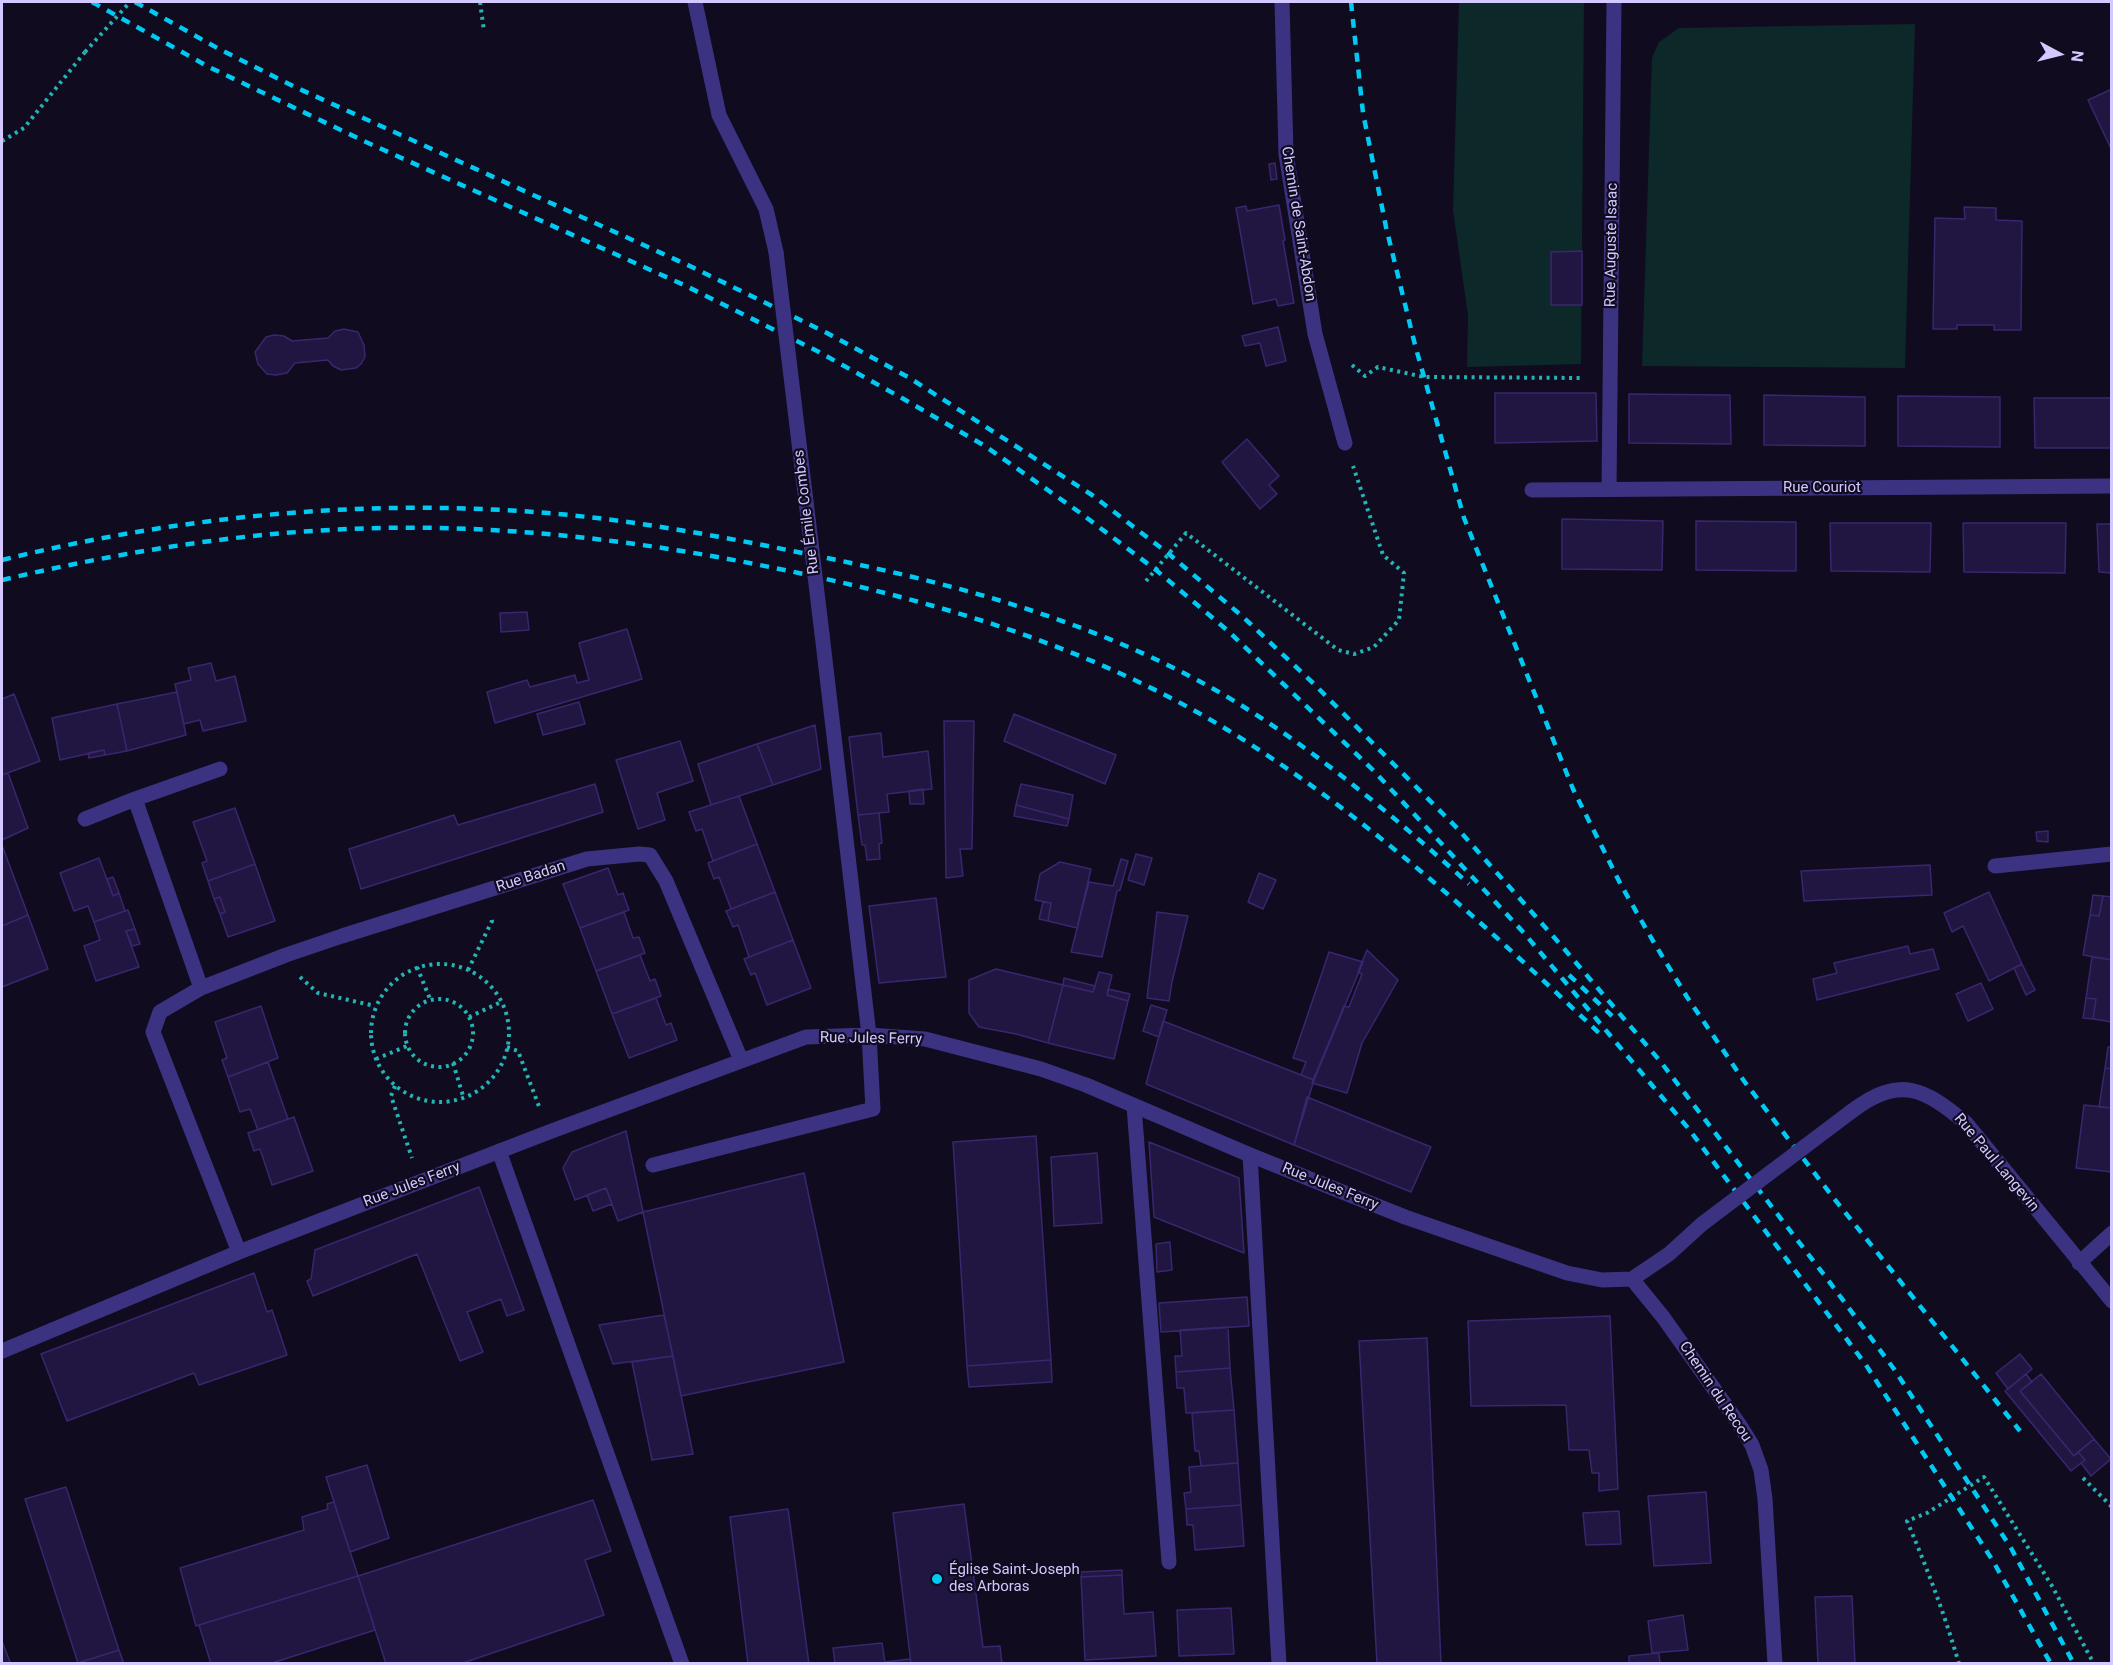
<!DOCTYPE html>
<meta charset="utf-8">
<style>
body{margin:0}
#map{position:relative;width:2113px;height:1665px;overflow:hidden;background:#100b1f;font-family:Roboto,sans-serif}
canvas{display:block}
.frame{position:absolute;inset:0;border:3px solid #d3c8ff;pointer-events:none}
.north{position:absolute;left:2029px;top:24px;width:60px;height:60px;-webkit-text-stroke:4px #100b1f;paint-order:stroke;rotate:97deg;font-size:16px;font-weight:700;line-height:24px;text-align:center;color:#d3c8ff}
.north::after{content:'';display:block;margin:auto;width:21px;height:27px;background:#d3c8ff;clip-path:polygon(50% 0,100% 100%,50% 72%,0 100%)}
</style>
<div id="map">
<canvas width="2113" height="1665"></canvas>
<div class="frame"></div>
<div class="north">N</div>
</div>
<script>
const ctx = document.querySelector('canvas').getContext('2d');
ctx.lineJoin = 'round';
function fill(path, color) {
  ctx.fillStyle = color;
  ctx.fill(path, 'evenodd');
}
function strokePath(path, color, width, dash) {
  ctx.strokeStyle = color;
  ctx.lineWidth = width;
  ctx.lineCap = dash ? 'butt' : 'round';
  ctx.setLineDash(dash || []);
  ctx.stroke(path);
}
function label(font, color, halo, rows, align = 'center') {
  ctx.font = font + ' Roboto,sans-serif';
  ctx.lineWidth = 4.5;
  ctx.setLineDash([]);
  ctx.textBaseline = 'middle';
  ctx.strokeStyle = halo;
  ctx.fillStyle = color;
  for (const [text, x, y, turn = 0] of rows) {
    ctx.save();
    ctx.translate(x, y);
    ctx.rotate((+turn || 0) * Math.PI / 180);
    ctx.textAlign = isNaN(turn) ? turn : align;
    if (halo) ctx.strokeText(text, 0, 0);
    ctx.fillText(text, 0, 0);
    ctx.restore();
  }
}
const green = new Path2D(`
 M1459,2H1584L1581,364L1467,367L1468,316L1453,210Z
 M1915,24L1905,368L1642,366L1652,58L1659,42L1679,28Z`);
const building = new Path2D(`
 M2112,89V151L2088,100Z
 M1275,163L1277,179L1271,180L1269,164Z
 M1279,205L1285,240L1283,241L1294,303L1278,306L1276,299L1253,304L1236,208L1246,206L1247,211Z
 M1964,207L1996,208V220L2022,221L2021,330H1994V325H1957V329H1933L1935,218L1965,219Z
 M1582,251V305H1551V252Z
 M1278,327L1286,361L1266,366L1260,343L1245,346L1242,336Z
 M344,329L358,332L364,345L365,357L361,364L356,368L341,370L333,366L328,360L295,363L287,373L276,375L267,374L258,364L255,352L266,337L274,335L284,336L292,341L328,338L335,331Z
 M1495,393H1596L1597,441L1495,443Z
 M1629,394L1730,395L1731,444L1629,443Z
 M1764,395L1865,397V446L1764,445Z
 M1898,396L2000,397V447L1898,446Z
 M2034,398H2112V448H2035Z
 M1247,439L1279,476L1269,485L1277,494L1260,509L1222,462Z
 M1562,519L1663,521L1662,570L1562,569Z
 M1696,521L1796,522V571L1696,570Z
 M1830,523H1931L1930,572L1831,571Z
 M1963,523H2066L2065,573L1964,572Z
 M2097,524H2112V573L2099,572Z
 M527,612L529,630L501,632L500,613Z
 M627,629L642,679L495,723L487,692L527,680L530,687L575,675L577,683L589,680L579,643Z
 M211,663L216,681L235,676L246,721L203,731L200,720L184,724L175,684L191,680L188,668Z
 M177,692L186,735L127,751L117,704Z
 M14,694L40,761L2,775V699Z
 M579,702L585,724L543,735L537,714Z
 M117,704L127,751L105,755L104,750L60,760L52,718Z
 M1014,714L1116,755L1105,784L1004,741Z
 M944,721H974L972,849H960L963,876L946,878Z
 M815,725L821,769L773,785L757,744Z
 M881,733L883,757L928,751L932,789L887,794L889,812L858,815L849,737Z
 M680,741L693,781L657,793L665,820L638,829L616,760Z
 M757,744L773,785L711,805L698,764Z
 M104,750L105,755L89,758L88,753Z
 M8,773L28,828L2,840V775Z
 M595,784L603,812L361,889L349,849L454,815L458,825Z
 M1021,784L1073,795L1069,819L1016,805Z
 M923,789L924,804H910L909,791Z
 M739,796L757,844L713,861L702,829L696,831L689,812Z
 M1016,805L1069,819L1067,826L1014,816Z
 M235,808L255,864L208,881L202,863L207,861L193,822Z
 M879,813L882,843L879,844L880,859L867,860L865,845H862L858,815Z
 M2048,831V842L2037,841L2036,832Z
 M757,844L775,892L731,909L719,877L714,879L708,863Z
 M2,845L28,915L2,926Z
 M1136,854L1152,858L1144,885L1128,880Z
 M99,858L113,896L119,893L125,911L94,922L88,906L74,911L60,873Z
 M1121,859L1128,861L1120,890L1117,891L1102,957L1071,952L1089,882L1113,886Z
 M1060,862L1091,869L1077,928L1048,921L1051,903L1035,900L1040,874Z
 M255,864L275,921L228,937L220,914L225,912L220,897L214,899L208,881Z
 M1930,865L1932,895L1804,901L1801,871Z
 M608,868L618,895L623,893L629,910L580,928L563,884Z
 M1259,873L1276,880L1263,909L1248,902Z
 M113,877L119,893L113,896L107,879Z
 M775,892L793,940L749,957L738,925L733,927L726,911Z
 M1989,892L2022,964L1989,981L1963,926L1952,932L1944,913Z
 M2093,895L2103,896L2099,916L2090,915Z
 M2103,896L2112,897V960L2083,955L2090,915L2099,916Z
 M220,897L225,912L220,914L214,899Z
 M936,898L946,977L879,983L869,906Z
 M1043,902L1051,903L1048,921L1039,919Z
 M128,910L135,929L126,931L139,967L96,981L84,946L100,940L94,922Z
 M624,912L633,938L639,937L645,953L596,971L580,928Z
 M1157,912L1188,916L1172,982L1169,1001L1147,998Z
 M28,915L48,969L2,987V926Z
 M135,929L140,944L132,946L126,931Z
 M793,940L811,988L767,1005L755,973L751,975L744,959Z
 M1908,946L1910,954L1933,949L1939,969L1817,1000L1813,979L1837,973L1834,963Z
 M1367,950L1398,980L1362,1043L1347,1093L1312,1083L1344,1006L1349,1007L1362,974L1358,972Z
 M1329,952L1363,962L1314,1080L1301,1075L1306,1062L1293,1058Z
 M640,955L650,981L655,979L661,996L612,1014L596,971Z
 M2092,957L2112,960V1022L2093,1019L2096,999L2086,998Z
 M2022,964L2035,990L2026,995L2014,968Z
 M996,969L1063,985L1048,1043L1016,1034L979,1027L969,1013V980Z
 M1099,972L1112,975L1107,995L1128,1001L1114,1059L1048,1043L1063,985L1093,992Z
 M1064,978L1095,986L1093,992L1063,985Z
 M1981,983L1993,1009L1968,1021L1956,994Z
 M1108,989L1130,994L1128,1001L1107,995Z
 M656,998L666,1025L671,1023L677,1040L629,1058L612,1014Z
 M2086,998L2096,999L2093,1019L2083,1018Z
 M1151,1005L1167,1010L1159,1037L1143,1031Z
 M261,1006L278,1058L228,1077L222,1060L227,1058L215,1022Z
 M1163,1021L1314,1080L1294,1145L1146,1084Z
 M2108,1047H2112V1069L2105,1068Z
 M268,1062L288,1119L258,1130L250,1109L240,1112L228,1077Z
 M2105,1068L2112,1069V1108L2099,1107Z
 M1307,1097L1431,1147L1411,1192L1294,1145Z
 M2084,1105L2112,1108V1172L2076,1168Z
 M294,1117L313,1171L272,1185L260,1149L254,1151L248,1133Z
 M626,1131L643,1212L618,1221L606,1188L575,1200L563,1168L572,1152Z
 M1036,1136L1051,1360L967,1366L953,1142Z
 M1149,1142L1239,1178L1244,1253L1154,1217Z
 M1097,1153L1102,1223L1054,1226L1051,1157Z
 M804,1173L844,1362L681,1396L643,1212Z
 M479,1187L524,1310L507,1316L501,1299L467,1312L483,1352L460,1361L417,1254L313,1296L307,1281L311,1279L315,1250Z
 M606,1188L612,1204L593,1211L587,1195Z
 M1170,1242L1172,1270L1157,1272L1156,1244Z
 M254,1273L267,1312L272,1310L287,1355L199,1385L194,1373L67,1421L41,1354Z
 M1247,1297L1249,1326L1161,1332L1159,1303Z
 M664,1315L673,1356L613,1364L599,1325Z
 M1610,1316L1618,1489L1599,1491V1473H1592L1589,1450H1569L1566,1405L1471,1406L1468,1321Z
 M1228,1327L1230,1368L1176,1372L1175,1356H1182L1180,1330Z
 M1427,1338L1441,1664H1377L1359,1341Z
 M2020,1354L2032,1369L2008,1389L1996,1373Z
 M673,1356L693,1454L652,1460L632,1362Z
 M1051,1360L1052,1382L969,1387L967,1366Z
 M1230,1368L1234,1410L1186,1413L1184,1388H1177L1176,1372Z
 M2026,1374L2032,1382L2020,1391L2074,1456L2078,1452L2085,1460L2071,1471L2005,1391Z
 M2041,1374L2094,1439L2074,1456L2020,1391Z
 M1234,1410L1238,1463L1201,1466L1199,1451H1195L1192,1413Z
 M2094,1439L2111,1459L2091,1476L2081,1463L2085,1460L2078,1452Z
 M1238,1463L1241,1505L1186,1509L1184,1493L1191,1492L1189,1467Z
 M367,1465L389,1538L350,1552L326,1477Z
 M66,1487L119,1650L78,1663L25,1499Z
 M1706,1492L1711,1563L1654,1566L1648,1496Z
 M593,1500L611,1551L585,1560L604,1615L460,1664H386L358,1576Z
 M334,1502L358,1576L196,1626L180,1568L304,1530L302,1517L328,1509L327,1504Z
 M964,1504L983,1647L1000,1646L1002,1664H911L893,1513Z
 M1241,1505L1244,1546L1195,1550L1193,1525H1187L1186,1509Z
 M788,1509L809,1664H748L730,1517Z
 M1619,1511L1621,1544L1586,1545L1583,1513Z
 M1122,1570V1575L1081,1577V1572Z
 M1122,1575L1124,1614L1153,1612L1156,1656L1085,1660L1081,1577Z
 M358,1576L375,1630L269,1664H211L199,1625Z
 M1852,1596L1855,1664H1818L1815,1597Z
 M1231,1608L1234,1654L1179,1656L1177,1610Z
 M1683,1615L1688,1650L1652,1653L1648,1621Z
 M2,1641L10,1662L7,1664H2Z
 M882,1643L885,1662L910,1659L911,1664H835L833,1648Z
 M119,1650L124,1664H78V1663Z
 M1659,1653L1660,1664H1629V1656Z`);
const path = new Path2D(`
 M480,2L484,31
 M2,141L24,128L85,52
 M1352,365L1365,376L1378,367L1424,377L1583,378
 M1146,581L1186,533L1338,650L1354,654L1374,647L1399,620L1404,573L1383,555L1353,466
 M371 1033a69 69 0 1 1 138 0a69 69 0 1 1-138 0Z
 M417,967L430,999
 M468,970L492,921L491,917
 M300,977L318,993L375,1006
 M405 1033a34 34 0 1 1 68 0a34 34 0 1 1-68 0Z
 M469,1017L501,1002
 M507,1047L518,1051L540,1109
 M376,1059L407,1046
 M453,1063L464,1099
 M395,1086L391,1096L412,1158
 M2083,1478L2112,1507
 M1959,1664C1945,1615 1927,1568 1907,1521L1927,1513L1984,1477L2052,1586L2094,1664`);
const service = new Path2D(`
 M1134,1106L1169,1562
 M499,1151L682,1664
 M1250,1155L1279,1664
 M653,1165L873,1109L869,1035
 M2079,1263L2112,1233`);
const minor = new Path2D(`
 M695,2L719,115L766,209L776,252
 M1282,2L1286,154L1315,334L1345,443
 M1609,489L1614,2
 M1532,490L2112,486
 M822,634L869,1035
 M85,819L135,799
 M1995,866L2112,854
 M201,988L135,799L220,769
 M1852,1111C1899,1075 1924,1088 1966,1123L2112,1301
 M239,1252L153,1032L160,1012L201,988L286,955L342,936L587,859L639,854L650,855L666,881L741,1060
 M1632,1279L1663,1317L1739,1424L1752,1445L1761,1470L1765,1499L1775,1664
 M2,1351L239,1252L549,1132L806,1037L869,1035L925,1039L1041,1069L1086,1085L1250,1155L1405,1217L1567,1273L1602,1280L1632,1279L1669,1254L1702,1224`);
const rail = new Path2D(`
 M92,2L209,67L366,142L684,285L819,352L900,397L985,446L1079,512L1156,570L1227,630L1373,770L1440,842L1524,933L1688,1128L1866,1365L1993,1561L2051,1664
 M135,2L219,49L295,87L692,267L827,333L908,377L1092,495L1169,554L1242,616L1313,683L1458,829L1560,944L1660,1061L1828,1280L1894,1369L2011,1548L2074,1664
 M1351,2L1363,113L1386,227L1415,345L1464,518L1573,789L1621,885L1653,941L1687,997L1744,1081L1832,1196L2020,1431
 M2,560C180,516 364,498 548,513C641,521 735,539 827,558C955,584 1083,619 1199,681C1295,732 1389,812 1469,884
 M2,580C116,553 230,534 348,529C505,522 663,543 817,577C959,608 1101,653 1226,729C1364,813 1482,922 1599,1033
 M1569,975L1612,1016`);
const pathBridge = new Path2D(`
 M85,52L130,2`);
const minorBridge = new Path2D(`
 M776,252L822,634
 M1702,1224L1852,1111`);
const markers = [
 [937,1579,6,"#00caf3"]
];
const streetNames = [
 ["Chemin de Saint-Abdon",1298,224,81],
 ["Rue Auguste Isaac",1612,245,-89],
 ["Rue Couriot",1822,488],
 ["Rue Émile Combes",807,512,-97],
 ["Rue Badan",531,877,-18],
 ["Rue Jules Ferry",871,1039,1],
 ["Rue Paul Langevin",1996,1163,50],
 ["Rue Jules Ferry",412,1185,-21],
 ["Rue Jules Ferry",1330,1187,22],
 ["Chemin du Recou",1715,1392,56]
];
const poiNames = [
 ["Église Saint-Joseph",949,1570],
 ["des Arboras",949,1587]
];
fill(green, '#0d2829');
fill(building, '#211641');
strokePath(building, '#3a266e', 1.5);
strokePath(path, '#25b4b6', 4, [3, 4.5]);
strokePath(service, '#3b3381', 15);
strokePath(minor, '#3b3381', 15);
strokePath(rail, '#00caf3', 4.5, [9, 8]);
strokePath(pathBridge, '#25b4b6', 4, [3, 4.5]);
strokePath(minorBridge, '#3b3381', 15);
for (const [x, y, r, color] of markers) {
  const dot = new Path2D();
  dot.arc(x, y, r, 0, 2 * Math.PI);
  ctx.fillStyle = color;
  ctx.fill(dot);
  strokePath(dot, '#100b1f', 2);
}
label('15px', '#d3c8ff', '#100b1f', streetNames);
label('15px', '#d3c8ff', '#100b1f', poiNames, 'left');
</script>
